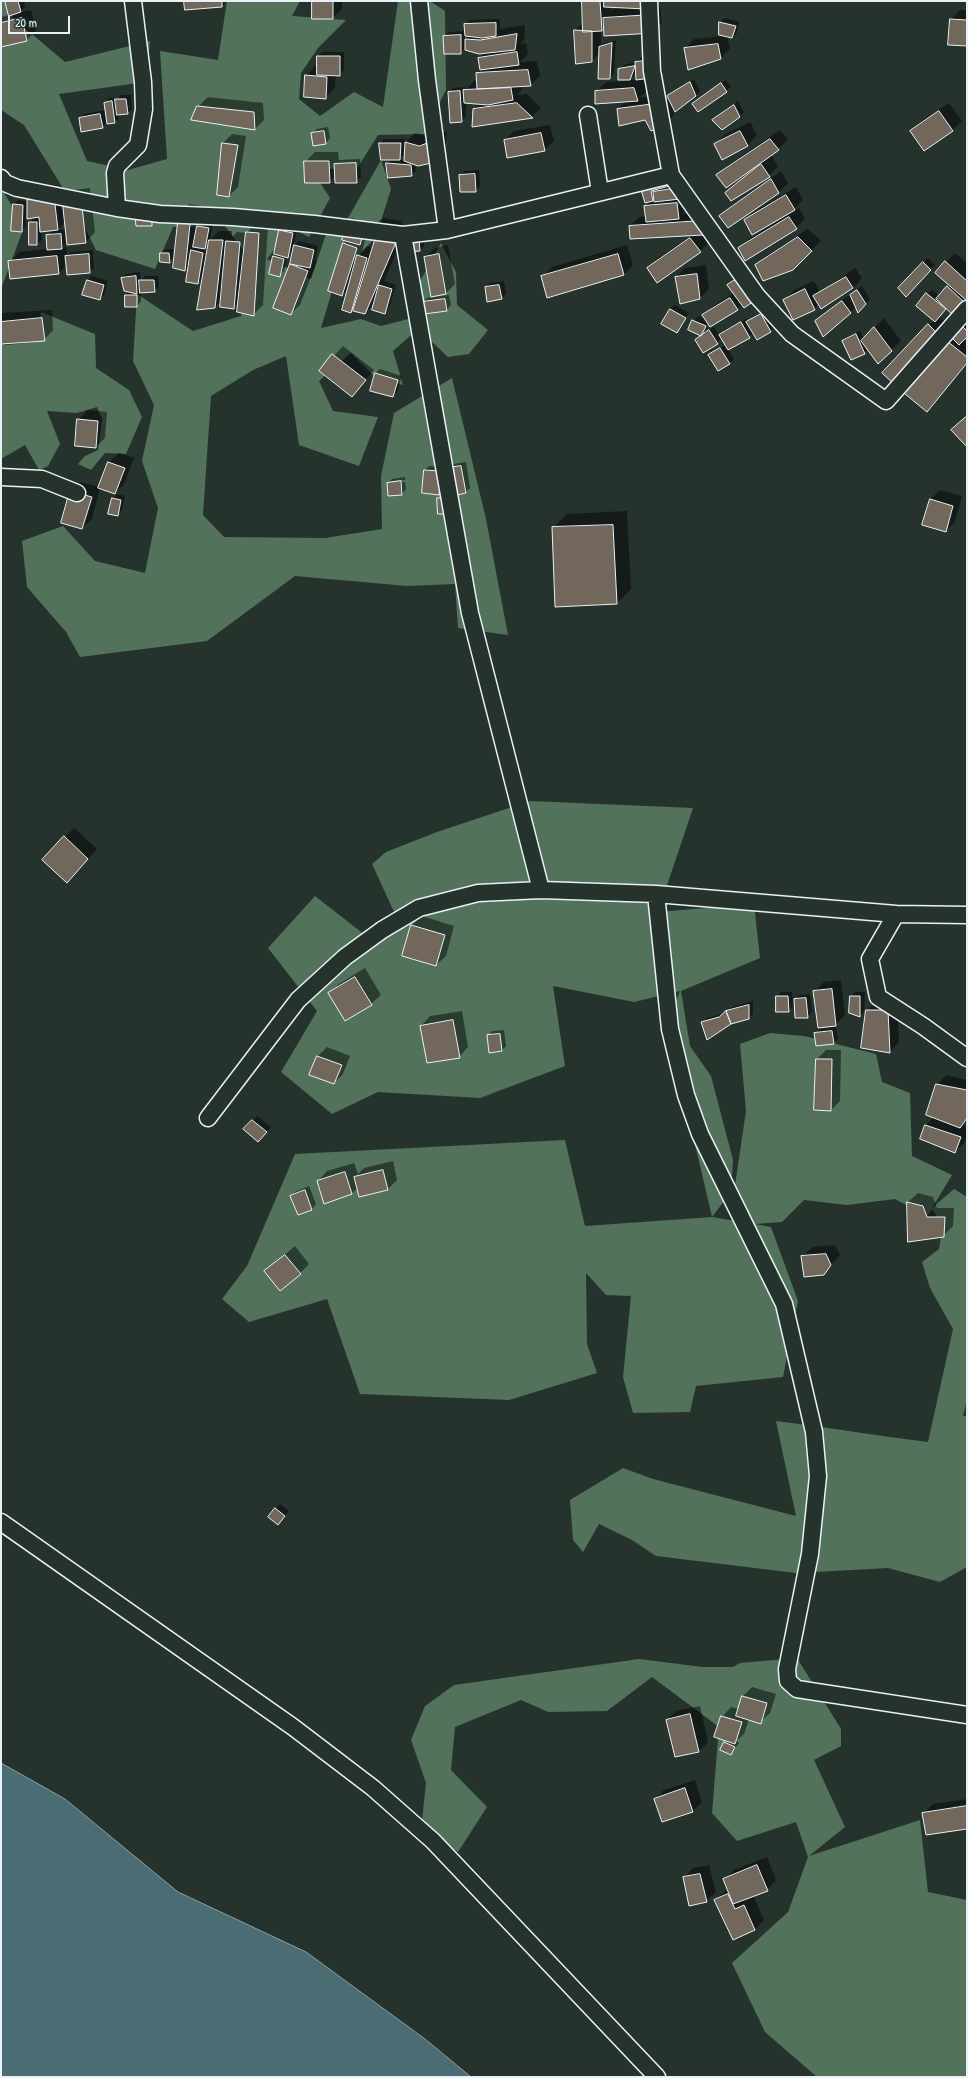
<!DOCTYPE html>
<style>
body{margin:0}
#map{position:relative;width:968px;height:2078px;overflow:hidden;background:#26332d;font-family:"Patrick Hand",sans-serif}
canvas{display:block}
.frame{position:absolute;inset:0;border:2px solid #e8f1f8;pointer-events:none}
.scale{position:absolute;left:8px;top:16px;width:62px;height:18px;box-sizing:border-box;border:2px solid #e8f1f8;border-top:0;padding-left:5px;font-size:12px;line-height:14px;white-space:nowrap;color:#e8f1f8;-webkit-text-stroke:3px #26332d;paint-order:stroke}
</style>
<div id="map">
<canvas width="968" height="2078"></canvas>
<div class="frame"></div>
<div class="scale">20 m</div>
</div>
<script>
const ctx = document.querySelector('canvas').getContext('2d');
ctx.lineJoin = 'round';
function fill(path, color) {
  ctx.fillStyle = color;
  ctx.fill(path, 'evenodd');
}
function strokePath(path, color, width, dash) {
  ctx.strokeStyle = color;
  ctx.lineWidth = width;
  ctx.lineCap = dash ? 'butt' : 'round';
  ctx.setLineDash(dash || []);
  ctx.stroke(path);
}
const green = new Path2D(`
 M1,1H8L13,18L65,62L150,41L146,82L59,94L87,161L128,170L167,159L160,51L218,60L227,1H300L292,16L346,20L318,48L301,73L299,99L320,116L354,92L383,107L398,1H430L445,11L446,90L424,134L378,135L358,167L331,169L306,161L330,198L309,237L291,228L267,259L311,279L326,234L348,218L381,160L391,189L376,237L335,281L321,328L361,319L381,326L428,314L419,283L441,243L456,272L457,305L488,330L469,354L448,357L418,329L393,351L403,385L375,377L351,353L319,381L333,411L378,417L359,466L299,445L286,356L253,370L211,396L203,515L224,537L325,538L382,529L381,476L394,413L452,378L486,519L508,635L458,628L455,584L407,586L295,576L207,641L80,657L66,632L27,587L22,541L63,526L95,561L145,573L158,508L142,461L154,405L133,361L137,294L193,331L241,316L249,258L225,226L173,227L155,269L96,250L74,206L24,125L1,110Z
 M1,188L17,214L23,230L1,289Z
 M41,312L95,334L96,368L129,390L142,417L126,454L105,453L91,470L78,464L85,456L98,450L102,419L97,407L77,413L47,411L60,444L48,466L39,470L25,445L1,459V344L6,345L36,342Z
 M530,801L693,808L658,912L754,904L760,958L681,991L690,1046L711,1076L733,1160L731,1192L712,1217L752,1224L733,1199L746,1111L740,1044L770,1033L804,1036L876,1054L882,1082L910,1093L912,1156L952,1175L932,1208L954,1189L967,1197V1400L963,1416H967V1567L940,1582L888,1568L796,1573L656,1556L632,1540L599,1524L583,1552L573,1540L570,1500L623,1468L653,1479L796,1516L776,1421C827,1427 877,1436 928,1442L953,1329L930,1288L922,1262L939,1249L943,1223L932,1210L927,1216L895,1199L847,1205L804,1200L782,1222L755,1224L771,1227L798,1301L783,1377L696,1386L690,1412L633,1413L623,1377L631,1296L606,1295L586,1273L587,1344L597,1373L509,1400L360,1394L327,1299L249,1322L222,1299L247,1266L295,1154L565,1140L585,1226L712,1217L672,1046V1012L680,991L634,1002L553,986L565,1066L480,1098L378,1092L332,1114L281,1072L317,1011L268,948L315,896L365,935L395,914L372,864L386,852L437,832Z
 M797,1658L841,1729V1746L814,1760L845,1827L809,1856L920,1820L928,1892L967,1900V2077H817L765,2032L732,1963L788,1912L808,1857L796,1822L737,1841L712,1813L719,1727L652,1677L607,1711L548,1712L521,1700L455,1727L451,1770L487,1807L458,1852L421,1830L426,1783L411,1740L425,1706L454,1685L639,1659L703,1667H733L740,1663Z`);
const water = new Path2D(`
 M1,1763L65,1799L178,1892L306,1952L425,2039L471,2077H1Z`);
const shadow = new Path2D(`
 M6,1H24L25,7L20,12L31,10L36,30L27,40L1,46V17L10,15Z
 M185,1H226L222,6Z
 M313,1H342V9L332,18Z
 M583,1H650L646,7L660,6L662,23L652,32L604,27L601,30V46L604,43L616,40L614,73L610,78L600,53L592,61L577,63L575,30L584,22ZM610,6L622,7V8L613,9L611,11Z
 M960,10H967V45L951,19Z
 M725,18L739,22L737,33L732,37L727,36L730,48L721,58L685,49L694,39L724,36L720,35V22Z
 M500,19V29L525,25L524,40L520,44L526,43L528,54L520,62L537,61L540,76L530,85L522,86V90L517,95L527,94L541,108L532,117L473,126L474,109L479,103H466V116L462,121L450,122L449,92L453,88L465,87V90L474,81H478L477,73L480,70L479,58L485,52L464,49L460,53L444,36L449,32L466,31L465,24L470,20ZM465,35H470L465,41Z
 M322,52H344V70L339,75L336,74L335,88L325,98L306,76L315,66H318V56Z
 M660,56L663,72L659,76L643,78L647,91L639,98L671,94L694,79L700,91L696,96L673,106L674,115L665,125L618,109L626,101L596,92L606,82L626,81L619,70L624,65L636,62L641,58ZM636,68L637,80H628L634,75Z
 M726,80L731,87L726,91L693,104Z
 M121,95H131L132,109L128,113L119,114V118L115,122L108,123V122L102,127L80,118L84,114L106,110L105,103L109,98H116L117,99Z
 M208,97L263,103L264,120L255,129L198,107Z
 M738,101L744,112L740,117L713,120Z
 M949,103L962,121L953,130L924,150L912,131L921,122Z
 M750,122L757,135L748,145L722,158L715,145L724,135Z
 M550,125L554,141L544,150L505,141L514,131Z
 M328,127L330,138L326,143L312,134L317,129Z
 M780,130L788,140L771,155L778,166L769,176L726,193L755,169L754,167L718,175L727,166Z
 M447,131L445,151L436,161L415,164L416,171L412,175L388,177L387,163L391,159L380,143L384,139H405L404,144L415,133L429,137ZM405,154V160L399,159Z
 M232,134L246,136L238,187L229,196L223,143Z
 M315,152H338L339,160L360,159L361,177L356,182L335,176L330,182L305,162Z
 M479,170L480,186L476,191L460,175L465,171Z
 M675,171L688,209L683,214L709,212L712,225L709,242L700,252L648,268L657,259L692,235L630,226L639,217L646,216L645,206L651,201L641,184ZM682,202L683,204L654,206V204Z
 M781,171L788,183L779,192L728,226L720,217L730,207Z
 M63,187L65,198L73,190L90,188L95,232L86,242L65,236L66,243L61,248L66,247L67,255L71,252L93,250L94,268L90,272L67,265L59,273L11,278L10,262L19,252L48,249L47,236L53,230H67L66,221L58,229L42,231V240L37,244H30V222L35,217L26,212V226L21,231L14,205L18,200L28,201L37,189Z
 M796,187L803,200L794,209L745,221L755,211Z
 M189,204L200,206L199,215L213,223L210,240L219,231H232V237L237,232L247,233L256,223L268,224L263,305L254,314L239,302L233,308L222,300L215,307L203,277L198,283L190,265L185,270L174,267L180,214ZM209,244L208,249L205,248ZM195,250L208,254V255L195,252Z
 M799,208L805,219L796,228L740,248L749,239Z
 M352,218L369,223L362,252L367,246L373,248L378,222L383,218L402,221L400,230H406L384,281L396,285L389,308L384,313L375,302L365,313L355,307L350,312L349,288L342,295L344,243L347,240L348,223Z
 M422,224L424,246L420,250L406,229L411,225Z
 M284,226L297,229L293,247L299,241L318,246L315,260L317,261L300,305L290,314L274,308L291,264L294,251L287,256L284,271L279,276L274,257L277,254L280,231Z
 M808,229L821,241L792,269L756,265L766,256Z
 M448,245L455,284L446,293L425,257L435,248Z
 M627,245L633,265L624,275L543,277L552,267Z
 M166,249H173L174,257L169,262L161,253Z
 M955,253L967,263V306L947,308L939,316L948,325L884,373L934,320L927,294L932,290L940,296L950,285L946,262Z
 M928,258L935,265L906,295L899,288Z
 M706,265L709,289L700,298L676,277L685,268Z
 M855,268L862,278L853,288L819,304L814,309L785,300L794,290L814,281L820,292Z
 M140,272L141,280L145,276H158L159,287L154,291L141,292V301L137,306L126,295L130,291L122,278L126,274Z
 M743,274L742,305L710,326L708,323L701,334L714,327L720,336L725,330L746,319L748,322L765,310L775,327L757,339L754,333L728,349L734,359L729,363L710,356L726,344L722,338L717,343L696,340L701,335L689,329L698,316L707,320L704,315L713,306L734,293L729,285Z
 M92,276L108,281L104,295L99,299L88,280Z
 M504,281L506,294L501,298L486,287L490,283Z
 M862,286L870,299L858,311L856,307L823,335L816,321L826,312Z
 M449,295L451,305L447,310L423,303L427,298Z
 M675,305L689,313L676,332L670,309Z
 M52,310L53,330L44,340L1,343V315L3,313Z
 M884,318L901,341L891,350L868,349L864,353L843,341L847,337L860,331L864,339Z
 M964,320L967,323V365L927,410L948,341Z
 M343,346L374,370L352,396L320,371Z
 M380,369L402,376L397,392L392,396L375,374Z
 M88,410L107,412L105,438L96,447L78,420Z
 M119,453L134,458L124,484L115,493L100,488L92,519L82,528L71,491L80,482L100,487L109,462Z
 M466,462L470,488L466,492L449,469L454,464Z
 M429,466L445,467L443,489L439,494L425,470Z
 M405,477V480L391,481V483L405,482L406,489L402,494L388,483L392,479Z
 M940,490L962,496L955,522L945,531L924,525L931,499Z
 M117,494L125,496L122,510L118,515L112,499Z
 M627,511L631,589L617,603L553,528L567,514Z
 M74,828L97,849L76,872L65,837Z
 M422,916L454,926L446,956L436,965L412,925Z
 M365,968L381,995L371,1004L330,993L339,984Z
 M841,980L845,1015L835,1025L814,992L824,982Z
 M781,992H792L793,1006L788,1011L777,996Z
 M855,992H865L864,1012L860,1016L851,996Z
 M810,994L812,1012L807,1017L795,1000L799,995Z
 M753,1001V1014L749,1018L702,1023L707,1018L724,1013L732,1007Z
 M876,1001H897L899,1042L890,1052L867,1011Z
 M462,1011L468,1047L459,1057L428,1062L421,1026L430,1016Z
 M836,1027L838,1039L833,1043L815,1034L820,1029Z
 M504,1030L506,1046L502,1050L488,1036L492,1031Z
 M327,1047L350,1056L343,1074L334,1083L311,1074L318,1056Z
 M826,1050H841L840,1101L831,1110H815L817,1059Z
 M946,1075L967,1080V1120L962,1125L967,1126V1134L964,1143L955,1152L921,1139L926,1125L934,1117L937,1085Z
 M257,1116L271,1127L263,1137L245,1129Z
 M393,1161L397,1180L388,1189L358,1188L352,1193L318,1181L327,1171L354,1163L358,1174L364,1168Z
 M309,1186L316,1204L312,1209L298,1214L291,1196L295,1192Z
 M918,1193L933,1197L937,1208H954L953,1226L943,1236L908,1202Z
 M835,1245L840,1255L823,1274L802,1257L812,1247Z
 M295,1246L309,1264L300,1273L266,1271Z
 M280,1504L289,1511L282,1519L269,1517Z
 M752,1687L776,1694L770,1713L760,1722L749,1719L744,1734L736,1741L739,1743L731,1754L722,1749L727,1740L722,1717L731,1707L739,1709L743,1696Z
 M700,1706L708,1742L699,1751L667,1720L676,1711Z
 M695,1780L702,1802L693,1811L655,1799L664,1790Z
 M967,1799V1828L923,1814L933,1804Z
 M767,1857L776,1880L767,1890L753,1895L764,1920L755,1929L733,1939L715,1900L728,1889L724,1880L734,1870Z
 M709,1865L716,1892L706,1901L684,1878L693,1868Z`);
const building = new Path2D(`
 M5,1H18L21,12L9,16Z
 M184,1H222V7L185,10Z
 M312,1H333V19H312Z
 M582,1H600L602,31L583,32Z
 M604,1H646V9L604,7Z
 M651,15L653,33L604,36L603,18Z
 M22,18L27,41L1,47V23Z
 M950,19L967,20V46L948,45Z
 M719,22L736,26L732,38L719,35Z
 M496,23V36L482,38L465,36L464,24Z
 M574,30L592,31V62L576,64Z
 M517,34L515,50L479,54L465,50V39L480,40Z
 M461,35V54H444L443,36Z
 M612,43L610,79H598L599,47Z
 M718,44L721,59L688,70L684,48Z
 M517,52L519,65L480,70L478,58Z
 M317,56H340V76L317,75Z
 M656,60L659,77L636,80L635,62Z
 M635,66L630,80H618V69Z
 M528,70L531,86L477,89L476,73Z
 M305,75L327,77L326,99L304,97Z
 M690,82L696,96L675,112L667,96Z
 M721,83L727,92L698,112L692,104Z
 M511,88L513,100L488,105L464,103L463,90Z
 M634,88L638,101L595,104V91Z
 M460,91L462,122L450,123L448,92Z
 M115,99H126L128,114L117,115Z
 M112,101L115,123L107,124L104,103Z
 M517,103L533,118L472,127L473,109Z
 M662,103L665,125L651,131L645,120L619,126L617,109Z
 M734,105L740,117L722,130L712,120Z
 M197,106L254,112L255,130L191,120Z
 M939,111L953,131L924,151L910,131Z
 M100,114L103,128L81,132L79,118Z
 M324,131L326,144L313,146L311,133Z
 M740,131L748,146L722,160L714,144Z
 M541,133L545,151L507,158L504,140Z
 M438,139L436,162L418,166L404,161L405,142L419,146Z
 M770,139L779,150L726,188L716,175Z
 M222,143L238,145L229,197L217,195Z
 M379,143H401L400,160H381Z
 M304,161H329L330,183H305Z
 M356,163L357,183H335L334,164Z
 M386,163L411,165L412,176L388,178Z
 M761,164L770,177L731,201L725,193Z
 M475,174L476,192H460L459,175Z
 M670,175L673,185L651,191L653,201L645,203L639,183Z
 M771,179L779,193L728,228L719,216Z
 M678,188L680,199L654,202L653,192Z
 M786,195L795,210L752,235L744,220Z
 M54,196L58,230L40,232L39,217L27,219V198Z
 M81,197L86,243L67,245L62,199Z
 M677,203L679,219L646,222L644,206Z
 M13,204L23,205L22,232L11,231Z
 M179,213L191,215L185,271L173,268Z
 M152,216V226H136L135,217Z
 M789,217L797,229L745,261L738,248Z
 M700,221L703,235L630,239L629,226Z
 M29,222H37V245H29Z
 M347,222L365,227L360,245L342,240Z
 M197,226L209,228L205,249L193,247Z
 M418,228L420,251L407,252Z
 M279,230L293,233L288,258L274,254Z
 M246,232L259,233L254,316L237,312Z
 M61,234L62,249L47,250L46,235Z
 M376,237L397,240L365,314L353,311Z
 M798,237L812,251L793,270L763,281L755,265Z
 M690,238L701,252L657,283L647,268Z
 M209,240H223L215,308L197,310Z
 M226,241L240,242L234,309L220,307Z
 M343,243L357,248L342,296L328,291Z
 M294,245L314,250L310,268L290,264Z
 M191,250L203,253L198,284L186,282Z
 M160,253H169L170,263L160,262Z
 M89,254L90,273L67,275L65,256Z
 M439,254L446,294L431,297L424,257Z
 M618,254L624,275L547,298L541,276Z
 M357,255L367,258L351,313L342,310Z
 M57,256L59,274L10,279L8,261Z
 M273,256L284,259L280,277L269,274Z
 M945,261L967,281V301L935,273Z
 M923,262L931,270L906,297L898,288Z
 M290,264L308,271L291,315L273,308Z
 M697,274L700,299L680,304L675,277Z
 M136,276L137,294L124,291L121,278Z
 M846,277L853,288L821,309L813,296Z
 M738,278L754,301L744,308L727,285Z
 M87,280L104,285L100,300L82,295Z
 M139,280H154L155,292L140,293Z
 M379,285L392,289L385,314L372,310Z
 M499,285L502,299L487,302L485,287Z
 M947,286L967,305L956,318L936,299Z
 M805,289L815,310L793,320L783,300Z
 M857,290L866,304L858,313L850,295Z
 M926,293L946,309L935,322L916,306Z
 M125,295H137V307H125Z
 M730,298L738,310L710,327L702,315Z
 M445,299L447,311L424,314L422,302Z
 M842,301L851,313L823,337L815,321Z
 M670,309L686,318L677,333L661,324Z
 M761,314L771,332L757,340L746,322Z
 M42,318L45,341L1,344V322Z
 M692,320L706,326L701,336L688,330Z
 M741,322L750,338L728,350L719,335Z
 M959,323L967,331V337L959,345L948,334Z
 M928,324L939,335L893,383L882,373Z
 M874,327L892,351L878,364L861,341Z
 M709,330L718,344L703,353L695,340Z
 M856,334L865,354L851,360L842,341Z
 M947,341L967,357V363L927,412L904,393Z
 M720,348L730,364L718,371L708,355Z
 M332,354L366,380L352,397L319,371Z
 M375,373L398,380L393,397L370,391Z
 M967,416V447L951,430Z
 M77,419L98,421L96,448L75,446Z
 M108,462L125,468L115,494L98,488Z
 M461,466L466,493L453,496L448,468Z
 M424,470L441,471L439,495L422,493Z
 M401,481L402,495L388,496L387,483Z
 M70,491L92,497L82,529L61,523Z
 M112,498L121,500L118,516L108,514Z
 M437,498H448L449,514H438Z
 M930,499L953,506L946,532L922,525Z
 M613,525L617,604L555,607L552,527Z
 M64,836L88,859L67,883L42,860Z
 M411,925L445,935L436,966L402,956Z
 M355,977L372,1005L345,1021L328,993Z
 M832,989L836,1026L818,1028L813,991Z
 M776,996H788L789,1012H776Z
 M850,996H860V1017L849,1013Z
 M806,998L808,1018H795L794,999Z
 M749,1005V1019L731,1024L726,1011Z
 M866,1010H888L890,1053L861,1048Z
 M726,1011L731,1024L707,1040L701,1022L719,1017Z
 M453,1020L460,1058L427,1063L420,1026Z
 M832,1031L834,1044L816,1046L814,1033Z
 M500,1034L502,1051L489,1053L487,1035Z
 M317,1056L342,1065L334,1084L309,1075Z
 M816,1059H832L831,1111L814,1110Z
 M936,1084L967,1090V1118L960,1128L926,1115Z
 M252,1120L267,1132L258,1142L243,1129Z
 M925,1125L961,1137L955,1153L920,1139Z
 M383,1170L388,1190L359,1197L354,1177Z
 M345,1172L352,1194L324,1204L317,1181Z
 M305,1190L312,1210L298,1215L290,1196Z
 M907,1202L923,1206L927,1217H945L944,1237L908,1242Z
 M826,1254L831,1265L824,1275L804,1277L801,1256Z
 M285,1255L301,1274L280,1291L264,1271Z
 M275,1508L285,1516L278,1525L268,1517Z
 M742,1696L767,1703L761,1724L736,1716Z
 M690,1714L699,1752L675,1757L666,1720Z
 M721,1716L742,1722L735,1744L714,1737Z
 M724,1742L735,1747L731,1755L720,1750Z
 M685,1788L693,1812L662,1822L654,1799Z
 M967,1806V1829L926,1835L922,1813Z
 M757,1865L768,1891L733,1904L723,1879Z
 M700,1874L707,1902L689,1906L683,1877Z
 M728,1894L735,1909L744,1905L755,1930L733,1940L714,1900Z`);
const street = new Path2D(`
 M419,1L427,80L447,230
 M649,1L652,71L671,175
 M588,115L600,192
 M1,178L5,183L17,188L117,208L160,214L233,217L314,224L403,235
 M117,208L115,173L117,166L138,145L144,109L143,82L133,1
 M967,309L886,401L792,334L757,296L671,175L447,230L403,235L470,613L541,890L656,894L896,914L870,959L878,997L923,1026L967,1058
 M1,477L42,479L77,493
 M656,894L670,1029L686,1095L700,1134L784,1304L814,1432L818,1476L810,1554L787,1669L788,1681L797,1689L967,1715
 M896,914L967,915
 M208,1118L298,1000L345,957L382,930L419,908L478,893L541,890
 M1,1522L293,1727L373,1788L433,1841L657,2077`);
fill(green, '#52725c');
fill(water, '#4b6c72');
strokePath(water, '#8aa1a8', 1);
fill(shadow, '#0007');
fill(building, '#72675b');
strokePath(building, '#e8f1f8', 1);
strokePath(street, '#e8f1f8', 19);
strokePath(street, '#26332d', 16);
</script>
